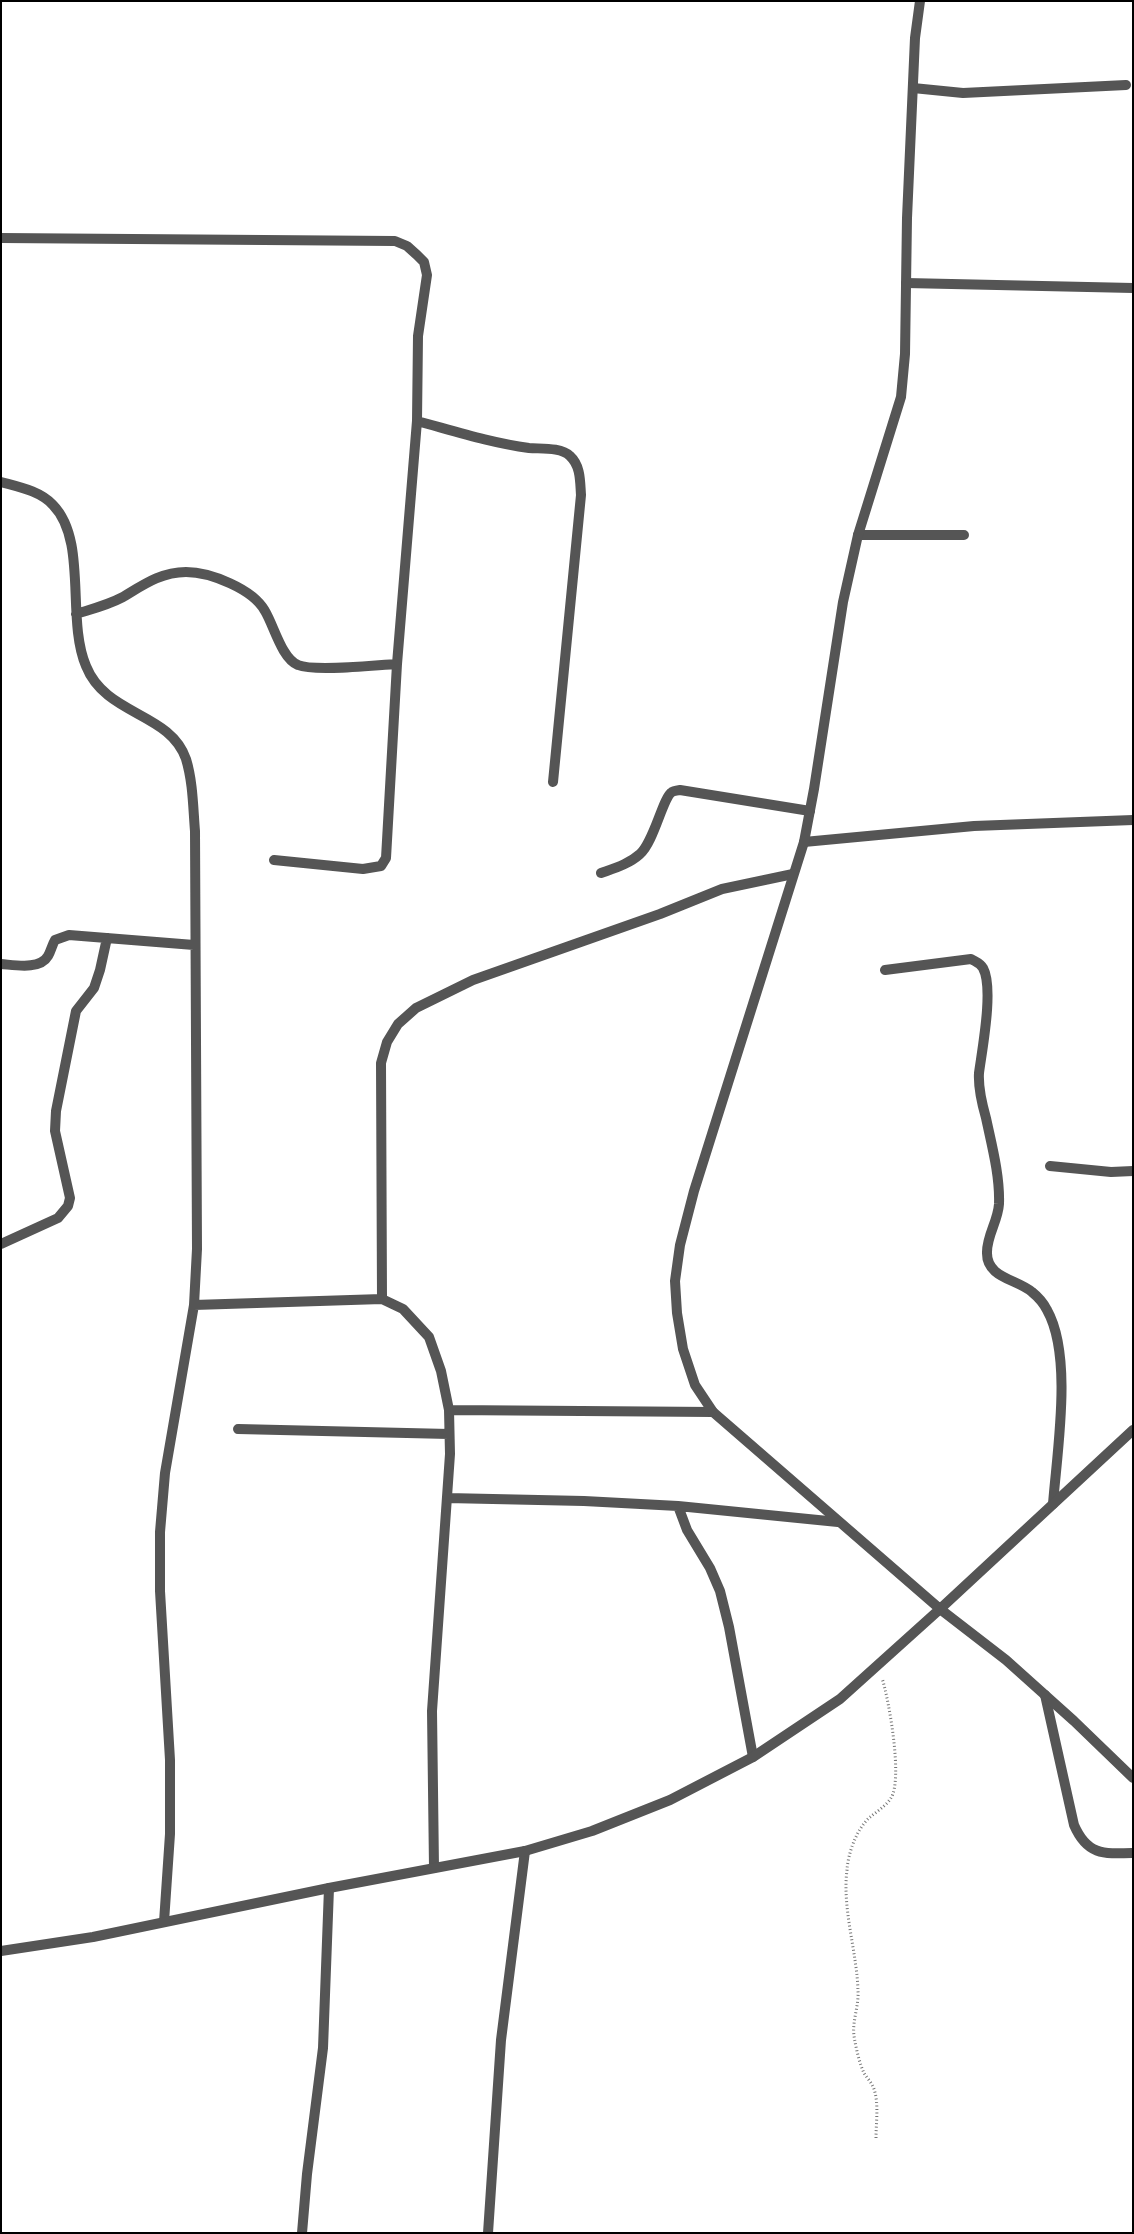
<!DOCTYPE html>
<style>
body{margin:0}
#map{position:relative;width:1134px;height:2234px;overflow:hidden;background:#fff;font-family:"Alegreya Sans",sans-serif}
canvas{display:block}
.frame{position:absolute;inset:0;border:2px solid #000;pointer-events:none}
</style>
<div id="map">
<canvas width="1134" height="2234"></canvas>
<div class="frame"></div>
</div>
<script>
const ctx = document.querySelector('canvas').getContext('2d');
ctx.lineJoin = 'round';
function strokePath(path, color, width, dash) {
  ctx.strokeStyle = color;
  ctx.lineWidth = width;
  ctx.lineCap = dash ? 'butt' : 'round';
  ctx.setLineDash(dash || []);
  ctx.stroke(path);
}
const path = new Path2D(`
 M876,2138C876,2122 879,2104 874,2089C872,2083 867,2078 864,2073C859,2062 856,2048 854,2036C852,2021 859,2006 858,1991C857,1952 842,1909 847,1870C848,1854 856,1830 869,1818C876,1812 886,1806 891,1798C903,1779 889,1700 882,1678`);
const minor = new Path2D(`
 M913,88L963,93L1126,85
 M1,238L395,241L407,246L417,255L424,262L427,275L418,336L417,421L397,664L386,858L381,866L363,869L274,860
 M906,283L1133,288
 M417,421C454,431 491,443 529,448C541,449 561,447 570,456C581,466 580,482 581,495L553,782
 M1,482C19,487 40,491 53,505C88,541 66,619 86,666C106,716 170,712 186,759C193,782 193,807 195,831L197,1249L194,1305L165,1473L160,1532V1591L170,1760V1834L164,1922
 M858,535H964
 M76,614C92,609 108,605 123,597C143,585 161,572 186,572C210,572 253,589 265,611C274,626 282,659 298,665C315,672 376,665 397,664
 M804,842L974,826L1133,820
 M601,873C615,868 629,864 640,854C654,842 663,797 672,792C673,791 680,790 680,790L810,811
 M1,964C15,965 40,970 48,956C51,951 52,945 55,940L69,935L194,945
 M885,970L971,959C976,962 980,963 983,968C994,988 982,1050 979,1073C978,1089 982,1104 986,1118C992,1146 1000,1176 999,1204C998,1221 987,1235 987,1252C986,1278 1017,1279 1032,1292C1037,1296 1044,1304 1047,1310C1073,1356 1057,1451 1053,1504
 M1050,1166L1111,1172L1133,1171
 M1,1244L58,1218L68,1206L70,1198L55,1131L56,1111L76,1011L94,988L100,970L107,938
 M382,1299L403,1309L429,1337L441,1371L449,1410L450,1454L432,1711L434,1868
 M194,1305L382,1299L381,1063L387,1042L398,1024L416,1008L473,980L660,914L722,889L793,874
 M449,1410L713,1412
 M238,1429L449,1434
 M447,1498L584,1501L678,1506L838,1522
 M678,1506L687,1530L710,1568L720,1591L729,1627L753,1757
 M1045,1695L1074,1825C1087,1855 1103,1854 1133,1853
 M302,2233L307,2174L323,2048L329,1888
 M488,2233L501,2040L525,1851`);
const tertiary = new Path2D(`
 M920,1L915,38L907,218L905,354L901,397L858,535L843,602L814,789L804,842L694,1191L680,1245L675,1281L677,1313L683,1349L695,1385L713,1412L940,1609L1006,1660L1074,1721L1133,1778
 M1,1951L93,1937L329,1888L525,1851L592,1831L670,1800L753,1757L840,1699L940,1609L1133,1430`);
strokePath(path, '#777', 3, [1, 2.5]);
strokePath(minor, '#555', 10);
strokePath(tertiary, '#555', 10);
</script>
